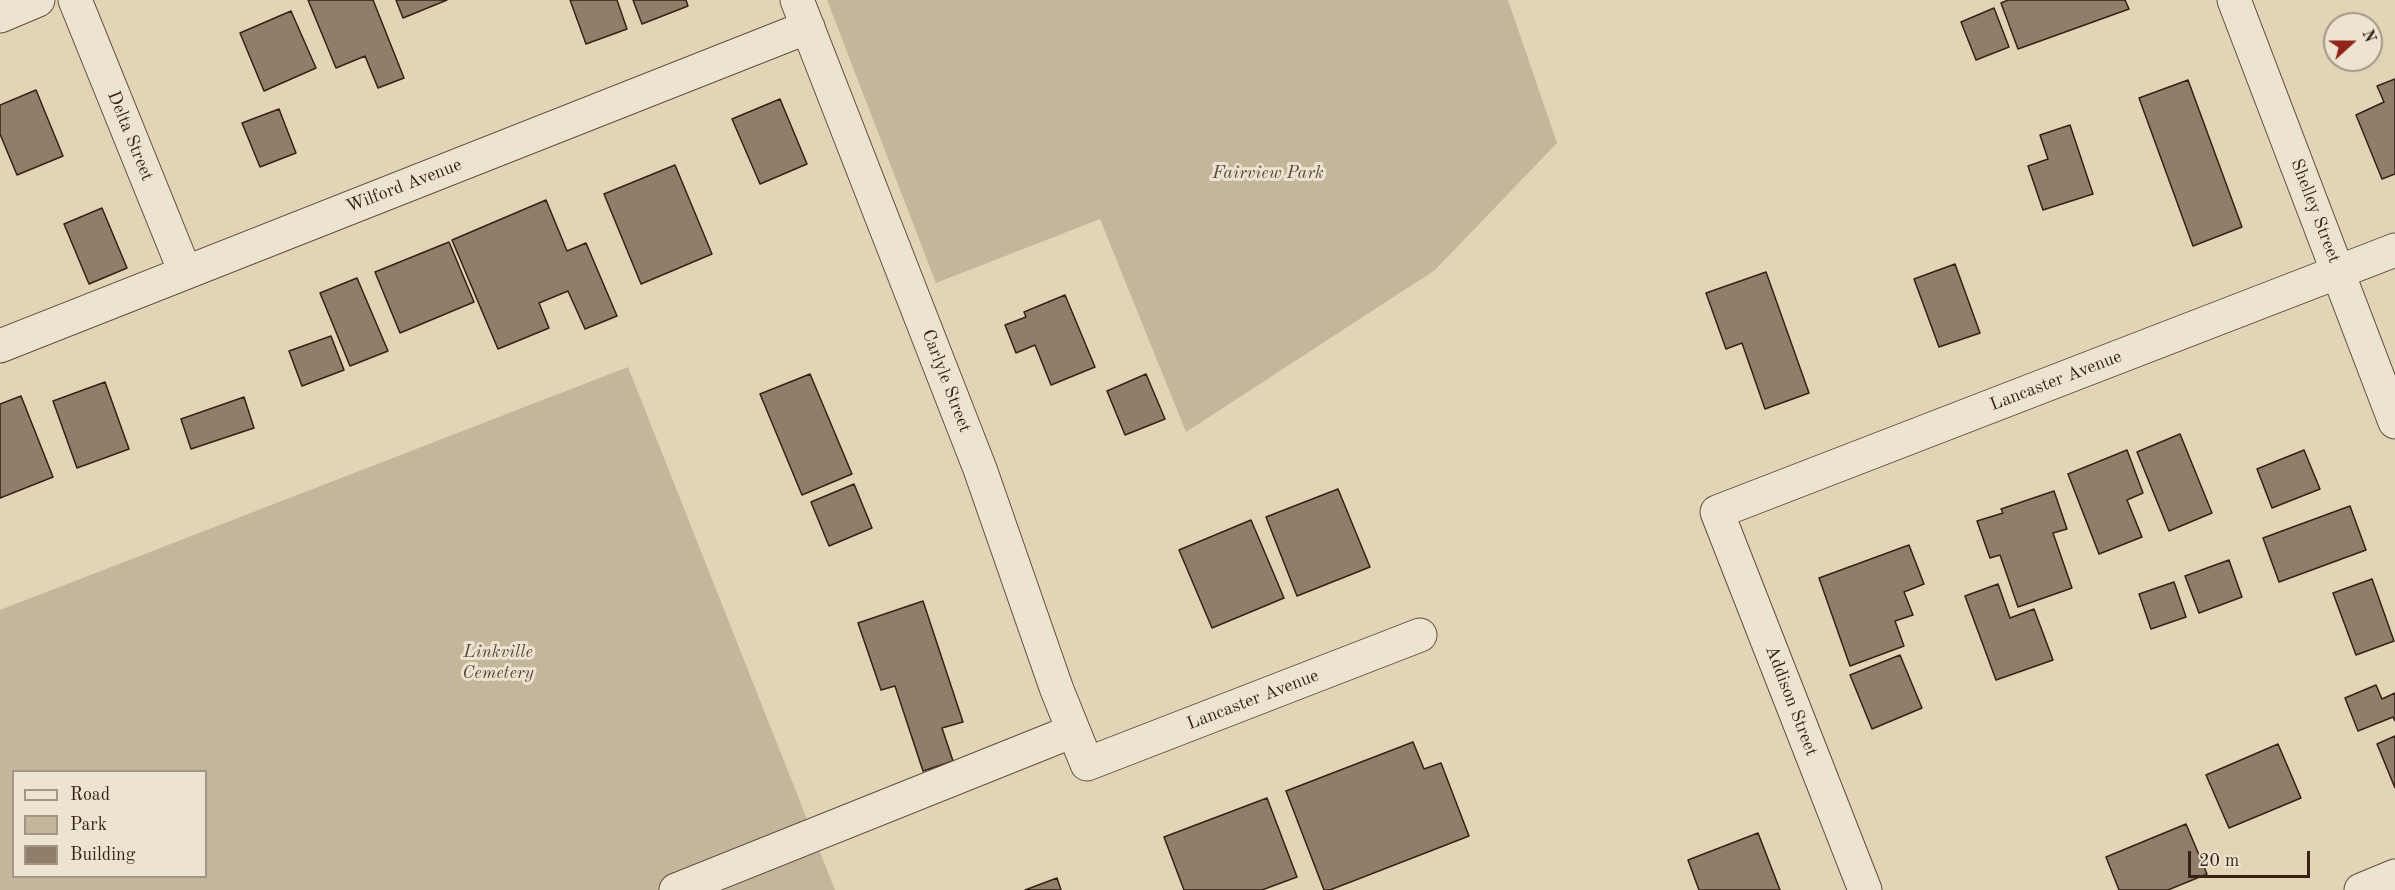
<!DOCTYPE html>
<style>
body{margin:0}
#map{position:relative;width:2395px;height:890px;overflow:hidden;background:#e1d5b6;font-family:"Old Standard TT",serif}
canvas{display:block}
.legend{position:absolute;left:12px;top:770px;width:195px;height:108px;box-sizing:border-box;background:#ece4d0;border:2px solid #a49686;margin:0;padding:8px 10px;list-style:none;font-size:18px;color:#382017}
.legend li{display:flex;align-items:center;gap:12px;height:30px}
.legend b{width:30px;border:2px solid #a49686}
.north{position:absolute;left:2323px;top:12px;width:60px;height:60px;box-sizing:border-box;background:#ece4d0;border:2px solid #a49686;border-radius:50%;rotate:69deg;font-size:16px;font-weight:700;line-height:24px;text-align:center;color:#382017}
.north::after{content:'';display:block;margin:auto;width:21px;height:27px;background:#8f2418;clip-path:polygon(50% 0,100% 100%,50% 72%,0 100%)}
.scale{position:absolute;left:2188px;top:851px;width:122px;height:27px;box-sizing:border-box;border:3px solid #382017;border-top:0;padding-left:8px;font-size:18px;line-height:21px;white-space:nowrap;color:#382017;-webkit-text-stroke:4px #ece4d0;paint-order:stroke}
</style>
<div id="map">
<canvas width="2395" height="890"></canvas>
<ul class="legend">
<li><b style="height:8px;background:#ece4d0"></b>Road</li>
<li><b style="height:16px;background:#c4b69b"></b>Park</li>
<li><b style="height:16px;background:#907e6a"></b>Building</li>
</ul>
<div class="north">N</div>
<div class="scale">20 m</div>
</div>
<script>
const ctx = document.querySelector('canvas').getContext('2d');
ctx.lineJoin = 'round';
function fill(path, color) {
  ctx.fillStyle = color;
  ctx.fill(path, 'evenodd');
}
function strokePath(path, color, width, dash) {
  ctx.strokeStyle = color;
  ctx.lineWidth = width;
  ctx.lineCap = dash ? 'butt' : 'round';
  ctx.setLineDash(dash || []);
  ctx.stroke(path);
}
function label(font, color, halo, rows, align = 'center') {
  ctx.font = font + ' "Old Standard TT",serif';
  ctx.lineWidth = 6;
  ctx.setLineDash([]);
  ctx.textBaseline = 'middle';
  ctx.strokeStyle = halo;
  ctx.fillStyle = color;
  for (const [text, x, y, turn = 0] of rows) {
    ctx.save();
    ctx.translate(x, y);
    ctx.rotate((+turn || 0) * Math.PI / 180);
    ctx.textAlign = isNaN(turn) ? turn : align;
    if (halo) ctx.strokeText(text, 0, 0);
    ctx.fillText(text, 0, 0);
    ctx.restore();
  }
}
const green = new Path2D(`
 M827,0H1508L1557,143L1435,270L1186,432L1100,219L936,283Z
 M628,367L835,890H0V610ZM14,772H206V876H14Z`);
const building = new Path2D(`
 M308,0H373L404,78L378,88L365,56L336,68Z
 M396,0H447L403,18Z
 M570,0H617L627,29L586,44Z
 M633,0H686L688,6L642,24Z
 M2008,0H2125L2129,9L2018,49L2001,3Z
 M1994,8L2009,47L1976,60L1961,22Z
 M291,11L316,68L264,91L240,33Z
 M2395,79V174L2382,179L2356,115L2384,102L2377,86Z
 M2188,80L2242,227L2193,246L2139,98Z
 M36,90L63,156L17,175L0,134V105Z
 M780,99L807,164L760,184L732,119Z
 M279,109L296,153L260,167L242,123Z
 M2070,125L2093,194L2043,210L2028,166L2048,159L2040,135Z
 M675,165L712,254L641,284L604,194Z
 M546,200L567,251L586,243L617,316L585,329L568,291L539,303L549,328L498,349L452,240Z
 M102,208L127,268L89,284L64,224Z
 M449,242L474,302L400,333L375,272Z
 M1955,264L1980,333L1939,347L1914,279Z
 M1766,272L1809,393L1765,409L1742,343L1726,349L1706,293Z
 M357,278L388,351L350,366L320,293Z
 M1065,295L1095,367L1051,385L1035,345L1016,353L1005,325L1026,317L1024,312Z
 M331,336L344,370L302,386L289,351Z
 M810,374L852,474L802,495L760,394Z
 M1146,374L1165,419L1125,435L1107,391Z
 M105,382L129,449L77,468L53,401Z
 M21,396L53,477L0,498V404Z
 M244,397L254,428L191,449L181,419Z
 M2180,434L2212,513L2169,531L2137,452Z
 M2127,450L2143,493L2127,500L2142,537L2099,554L2068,474Z
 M2304,450L2320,489L2272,508L2257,469Z
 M854,484L872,528L829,546L811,502Z
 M1338,489L1370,567L1297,596L1266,517Z
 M2054,491L2067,529L2053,533L2072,588L2018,607L2000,555L1990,558L1977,521L2003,513L2001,509Z
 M2350,506L2366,550L2279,582L2263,538Z
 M1251,520L1284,598L1212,628L1179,550Z
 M1909,545L1924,584L1904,592L1913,615L1895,621L1904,646L1850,666L1819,578Z
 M2229,560L2242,597L2199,613L2185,576Z
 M2372,579L2394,641L2356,655L2333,593Z
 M2174,582L2186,617L2151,629L2139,594Z
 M1998,584L2010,618L2034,609L2053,660L1996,680L1965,596Z
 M923,601L963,722L942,728L953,761L923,771L895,686L881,690L858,623Z
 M1900,655L1922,708L1872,729L1850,675Z
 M2376,685L2382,699L2395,693V721L2393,717L2358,731L2345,698Z
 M2395,736V788L2377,744Z
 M1413,742L1424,769L1441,763L1469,836L1330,890H1324L1286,791Z
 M2278,744L2301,798L2229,828L2206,775Z
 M1267,798L1297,877L1262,890H1184L1164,837Z
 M2186,824L2207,874L2168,890H2119L2106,857Z
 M1758,833L1780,890H1699L1688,860Z
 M1057,878L1061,890H1025Z`);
const minor = new Path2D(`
 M75,0L185,272
 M797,0L980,469L1057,690L1087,764L1420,635
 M2234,0L2395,422
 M0,16L38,0
 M0,346L808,27
 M676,890L1073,731
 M1865,890L1717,512L2395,250
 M2361,890L2395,876`);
const streetNames = [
 ["Delta Street",130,136,68],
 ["Wilford Avenue",404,186,-21],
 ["Shelley Street",2315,211,69],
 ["Carlyle Street",946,381,69],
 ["Lancaster Avenue",2056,381,-21],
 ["Lancaster Avenue",1253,700,-21],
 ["Addison Street",1791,701,69]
];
const parkNames = [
 ["Fairview Park",1268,173],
 ["Linkville",498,652],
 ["Cemetery",498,673]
];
fill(green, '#c4b69b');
fill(building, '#907e6a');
strokePath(building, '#382017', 1.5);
strokePath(minor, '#624d3f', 35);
strokePath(minor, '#ece4d0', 33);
label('18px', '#382017', '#ece4d0', streetNames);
label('italic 18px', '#5b4638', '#ece4d0', parkNames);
</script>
